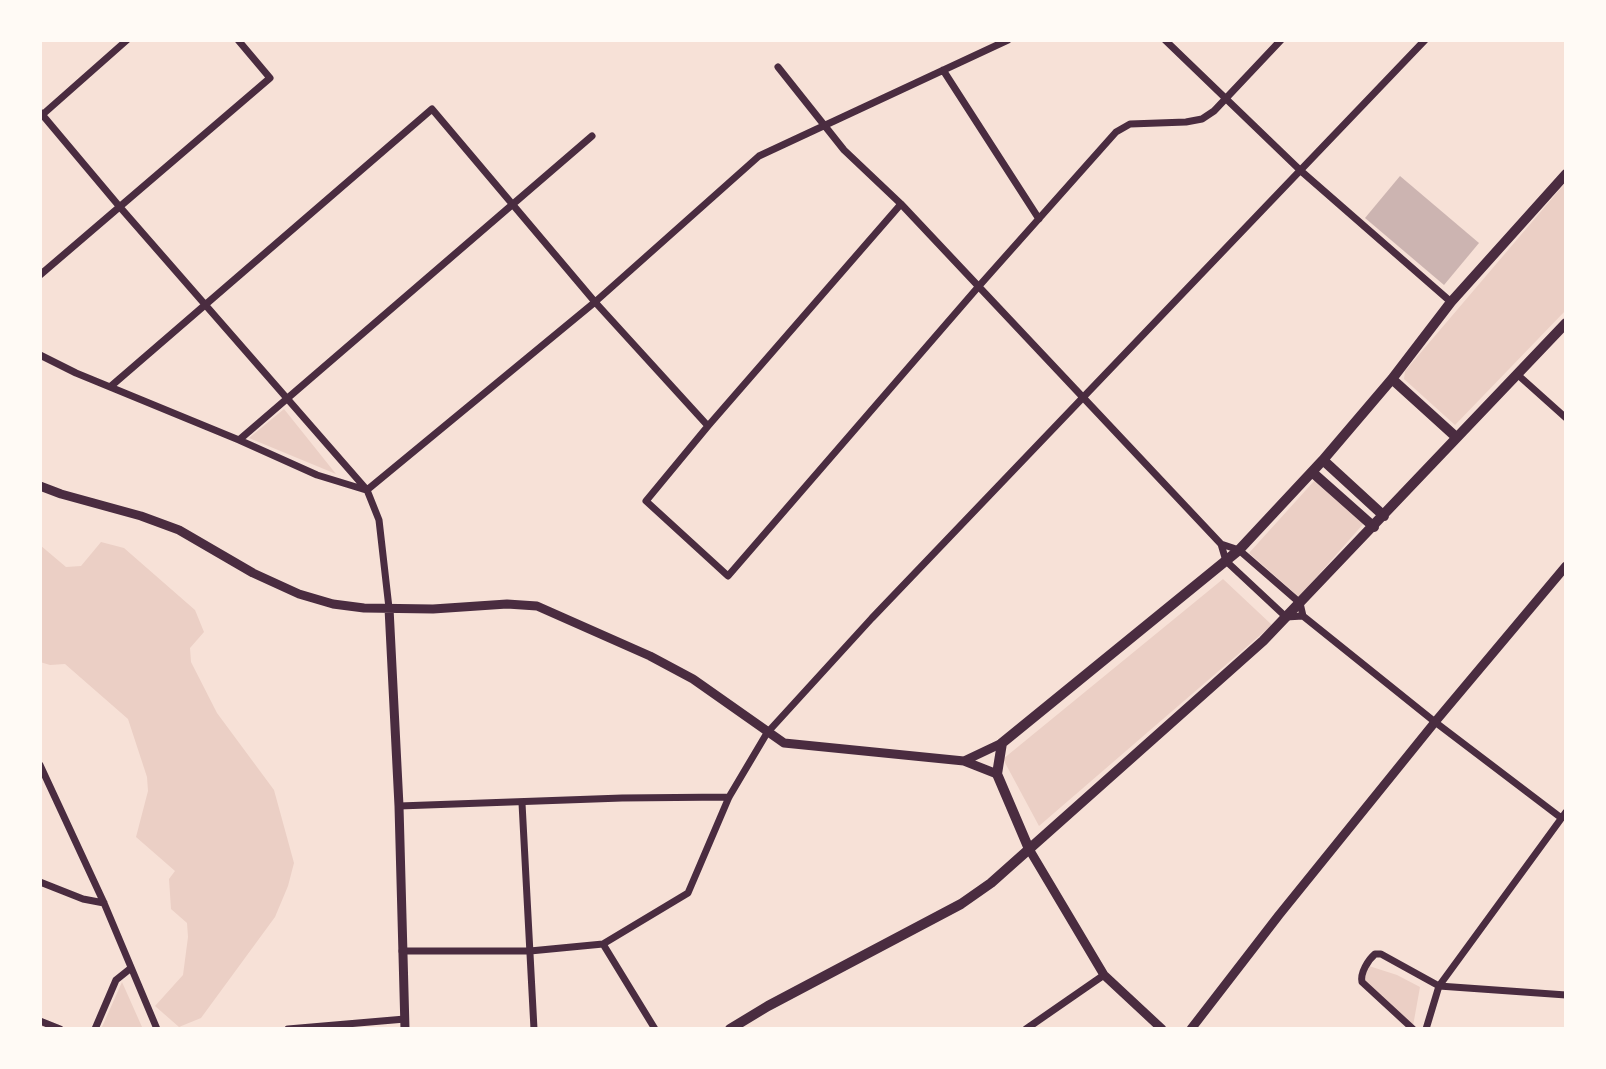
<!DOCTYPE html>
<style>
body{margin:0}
#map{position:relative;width:1606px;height:1069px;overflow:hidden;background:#f7e1d7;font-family:Helvetica,sans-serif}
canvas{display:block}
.frame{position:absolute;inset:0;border:42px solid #fffaf5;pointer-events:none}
</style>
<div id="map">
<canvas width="1606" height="1069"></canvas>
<div class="frame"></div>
</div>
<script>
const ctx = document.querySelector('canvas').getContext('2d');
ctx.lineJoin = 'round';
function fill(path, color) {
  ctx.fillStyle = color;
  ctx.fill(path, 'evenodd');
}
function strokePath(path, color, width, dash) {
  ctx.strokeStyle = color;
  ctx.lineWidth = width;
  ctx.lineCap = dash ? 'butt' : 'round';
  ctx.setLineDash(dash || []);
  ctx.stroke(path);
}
const green = new Path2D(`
 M1566,182V310L1455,425L1404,379L1405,371Z
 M284,409L336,474L249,438Z
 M1315,480L1364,523L1299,597L1249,553Z
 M101,542L124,548L195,610L204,632L190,648L191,662L217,713L274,790L294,863L288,886L275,917L201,1018L179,1027L155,1006L183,975L188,937L187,923L171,909L169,879L175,871L136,837L148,791L147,777L128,719L65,664L50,665L40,662V545L66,567L81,566Z
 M1223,579L1272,625L1039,826L1003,759Z
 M1369,966L1397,975L1420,987L1413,1026L1367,986L1362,976Z
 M122,982L142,1027H102Z`);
const building = new Path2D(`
 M1400,176L1479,243L1444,285L1365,218Z`);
const minor = new Path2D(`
 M1165,40L1301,171L1451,302
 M778,67L844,150L901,204L1221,544L1226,561L1286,617L1303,616
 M943,70L1039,219
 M40,112L119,206L367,490L379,520L389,608
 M41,116L127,40
 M901,204L708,426L646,501L728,576L979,286L1116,132L1130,124L1186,122L1202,119L1214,111L1281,40
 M40,275L270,78L238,40
 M40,355L76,373L239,440L317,475L366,490
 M1518,375L1566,418
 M110,387L432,109L595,302L708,426
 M239,440L592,136
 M367,490L595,302L759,156L1008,40
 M1221,544L1239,550L1300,603L1303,616L1435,722L1560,817
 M40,765L104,903L157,1029
 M522,803L534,1029
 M399,806L622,798L729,797
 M40,882L83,899L104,903
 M603,944L655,1029
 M402,951H530L603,944L688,893L729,797L767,733L872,618L1425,40
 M40,1021L60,1029
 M95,1029L116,980L131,968
 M288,1029L405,1019
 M1026,1029L1104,975
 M1413,1029L1362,982C1360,973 1368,960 1375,954H1381L1439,986L1566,995
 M1426,1029L1439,986L1566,812`);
const tertiary = new Path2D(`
 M40,486L61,494L141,516L179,530L253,573L299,594L333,604L364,608L433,609L507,604L537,606L650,656L693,679L784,743L964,761L997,774
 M389,608L399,806L405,1029
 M964,761L1002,743
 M1029,849L1104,975L1162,1029
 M1191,1029L1279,915L1435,722L1566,566`);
const secondary = new Path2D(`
 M1392,379L1456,437
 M1323,460L1384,516
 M1312,472L1374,527
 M1029,849L997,774L1002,743L1239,550L1323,460L1392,379L1451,302L1566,174
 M730,1029L768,1006L961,904L991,883L1263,641L1566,323`);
fill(green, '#ebcfc5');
fill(building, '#ccb4b1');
strokePath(minor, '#4a2c40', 7);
strokePath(tertiary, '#4a2c40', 9);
strokePath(secondary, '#4a2c40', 10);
</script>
